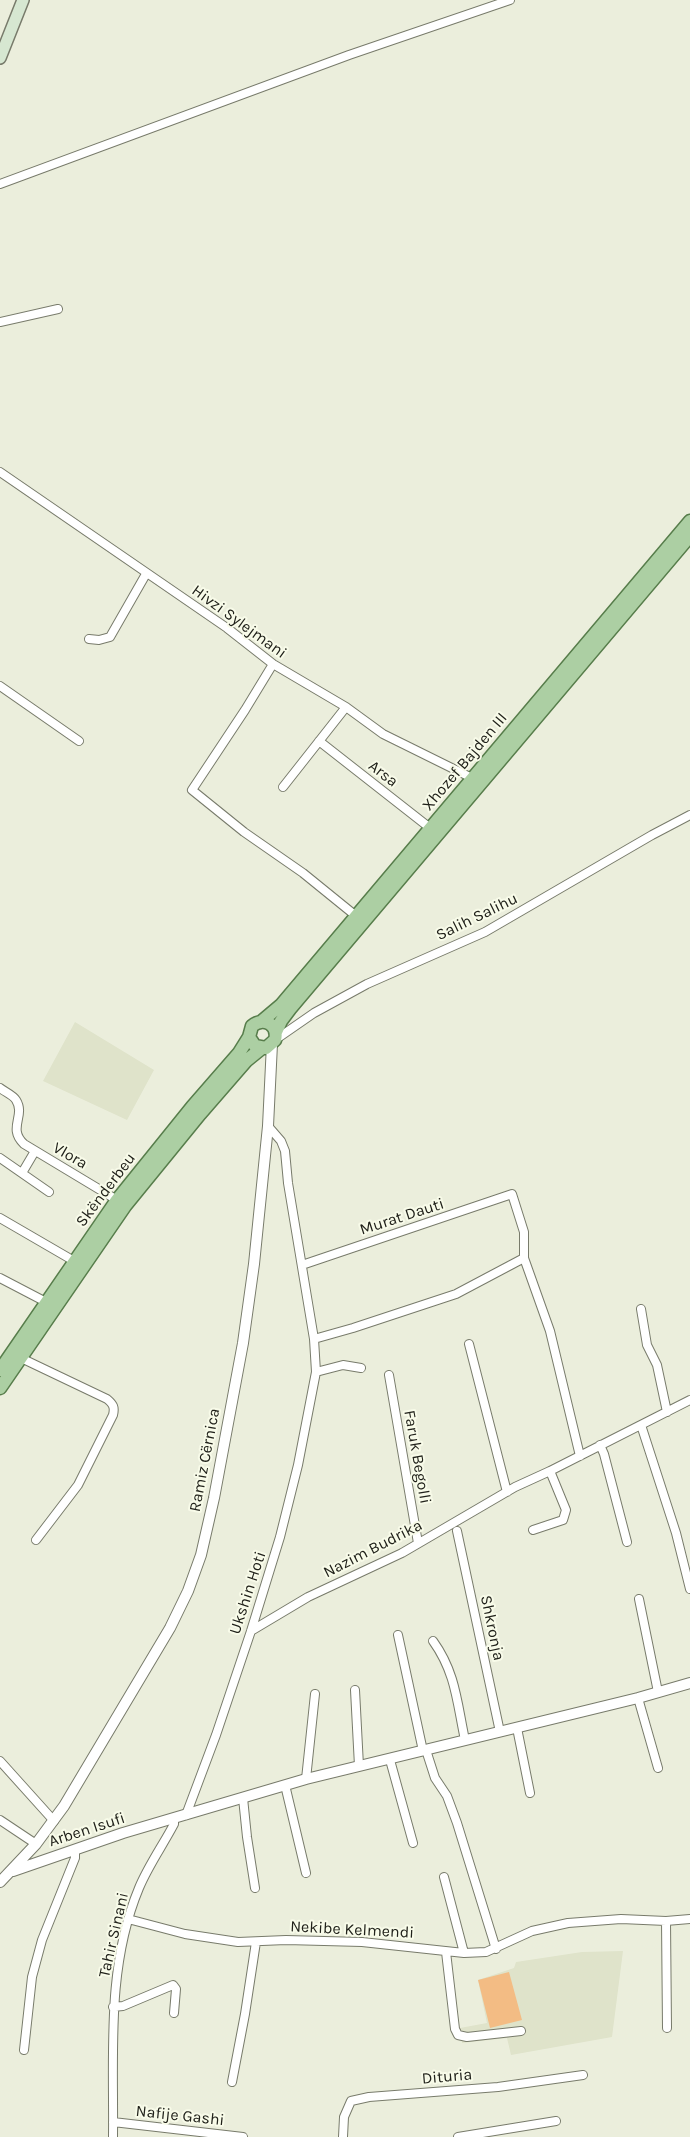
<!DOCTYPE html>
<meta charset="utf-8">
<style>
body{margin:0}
canvas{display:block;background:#ebeedc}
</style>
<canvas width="690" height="2137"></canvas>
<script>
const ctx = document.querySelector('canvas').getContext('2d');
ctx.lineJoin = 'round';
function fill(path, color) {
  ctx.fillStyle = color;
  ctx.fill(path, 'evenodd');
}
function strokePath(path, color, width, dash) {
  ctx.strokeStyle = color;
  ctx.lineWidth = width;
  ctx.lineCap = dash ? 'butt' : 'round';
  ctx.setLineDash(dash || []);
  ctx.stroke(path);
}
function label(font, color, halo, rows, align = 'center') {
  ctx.font = font + ' Karla,sans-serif';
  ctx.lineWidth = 4;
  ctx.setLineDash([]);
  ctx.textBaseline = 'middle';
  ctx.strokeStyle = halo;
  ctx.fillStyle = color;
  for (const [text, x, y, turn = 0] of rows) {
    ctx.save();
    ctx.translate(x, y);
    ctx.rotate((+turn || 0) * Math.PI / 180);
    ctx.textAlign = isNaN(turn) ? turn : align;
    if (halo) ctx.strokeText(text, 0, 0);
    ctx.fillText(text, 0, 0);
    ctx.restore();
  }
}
const built = new Path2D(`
 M75,1022L154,1070L127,1120L43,1081Z
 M623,1951L612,2037L511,2055L507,2038L462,2043L460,2028L487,2023L478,1980L514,1968L516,1962L582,1952Z`);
const green = new Path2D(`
 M509,1972L522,2020L490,2028L478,1980Z`);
const minor = new Path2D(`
 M0,184L349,55L510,0
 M0,322L58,309
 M0,472L227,628L273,664L346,707L383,734L472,778
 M89,639L99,640L110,637L146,574
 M273,664L245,710L192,790L244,832L303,873L356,916
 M0,686L79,741
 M319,741L430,828
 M283,787L346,707
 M275,1040L314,1013L367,984L485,932L652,835L690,815
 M0,1088C5,1092 13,1095 16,1100C26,1116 7,1128 24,1144L117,1200
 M0,1158L49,1192
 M22,1173L35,1151
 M0,1218L74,1261
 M302,1265L512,1194L524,1232V1258L550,1331L580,1456
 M0,1278L46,1302
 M641,1309L647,1345L657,1365L667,1412
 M314,1339L353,1328L456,1294L524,1258
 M469,1344L507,1492
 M21,1358L107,1399C113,1404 115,1407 113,1415L78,1485L36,1540
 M316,1372L343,1365L361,1368
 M389,1375L418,1543
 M641,1425L676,1533L690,1589
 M600,1445L604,1454L627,1542
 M533,1530L563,1520L566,1510L550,1471
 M457,1531L500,1732
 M639,1599L658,1692
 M251,1631L308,1597L402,1553L515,1487L550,1471L690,1400
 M398,1635L423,1751
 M433,1641C456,1673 457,1703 465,1740
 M355,1690L359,1766
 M638,1698L658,1768
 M517,1728L530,1793
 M426,1750L435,1778L447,1796L457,1823L496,1949
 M390,1760L413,1843
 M0,1761L54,1821
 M306,1779L315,1694
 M285,1785L306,1873
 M243,1798L247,1837L255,1888
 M186,1815L216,1735L251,1631L280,1537L298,1465L316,1372L314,1339L288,1183L285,1151L281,1141L268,1126
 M0,1820L36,1844
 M444,1877L464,1953
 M128,1919L185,1934L238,1942L286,1940L362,1942L464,1953L486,1952L532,1931L568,1923L621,1919L666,1921L690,1919
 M666,1921L667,2028
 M446,1952L455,2029L458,2035L467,2037L521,2031
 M113,2007L123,2006L173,1985L176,1989L174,2013
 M24,2050L32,1977L42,1940L75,1858V1850
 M232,2082L245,2014L256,1942
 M113,2122L243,2137
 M113,2137C114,2054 106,1967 139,1888C148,1866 163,1845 174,1824V1818
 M343,2137L344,2117L351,2101L369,2097L498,2087L583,2075
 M458,2137L556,2121`);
const tertiary = new Path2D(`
 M13,1871L123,1833L306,1779L638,1698L690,1683
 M0,1882L36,1844L64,1806L170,1628L188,1591L201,1555L214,1498L243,1343L254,1264L268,1126L272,1044`);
const secondary = new Path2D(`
 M0,58L23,0`);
const primary = new Path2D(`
 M262,1021L281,1005L690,521
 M276,1032L281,1021L290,1009L690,536
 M0,1370L117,1200L192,1107L239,1053L249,1037L252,1026C264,1016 279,1025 275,1040L266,1048L255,1046L249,1037
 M0,1388L125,1206L200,1114L246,1061L262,1048`);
const streetNames = [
 ["Hivzi Sylejmani",239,622,36],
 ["Xhozef Bajden III",465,762,-50],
 ["Arsa",383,774,38],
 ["Salih Salihu",477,917,-26],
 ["Vlora",70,1156,30],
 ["Skënderbeu",106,1190,-53],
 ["Murat Dauti",402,1217,-18],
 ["Faruk Begolli",417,1457,80],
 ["Ramiz Cërnica",205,1460,-79],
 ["Nazim Budrika",373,1549,-27],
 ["Ukshin Hoti",248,1593,-72],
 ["Shkronja",492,1628,78],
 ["Arben Isufi",87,1830,-18],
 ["Nekibe Kelmendi",352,1930,3],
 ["Tahir Sinani",114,1935,-77],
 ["Dituria",447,2077,-5],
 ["Nafije Gashi",180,2116,6]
];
fill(built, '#dfe3ca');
fill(green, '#f3bc84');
strokePath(minor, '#787b6b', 10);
strokePath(tertiary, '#787b6b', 12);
strokePath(secondary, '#787b6b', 14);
strokePath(primary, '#577d4b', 15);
strokePath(minor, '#fff', 8);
strokePath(tertiary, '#fff', 10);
strokePath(secondary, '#d6e7d1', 11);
strokePath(primary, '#accfa3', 12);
label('16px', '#20211a', '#f8fbe9', streetNames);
</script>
